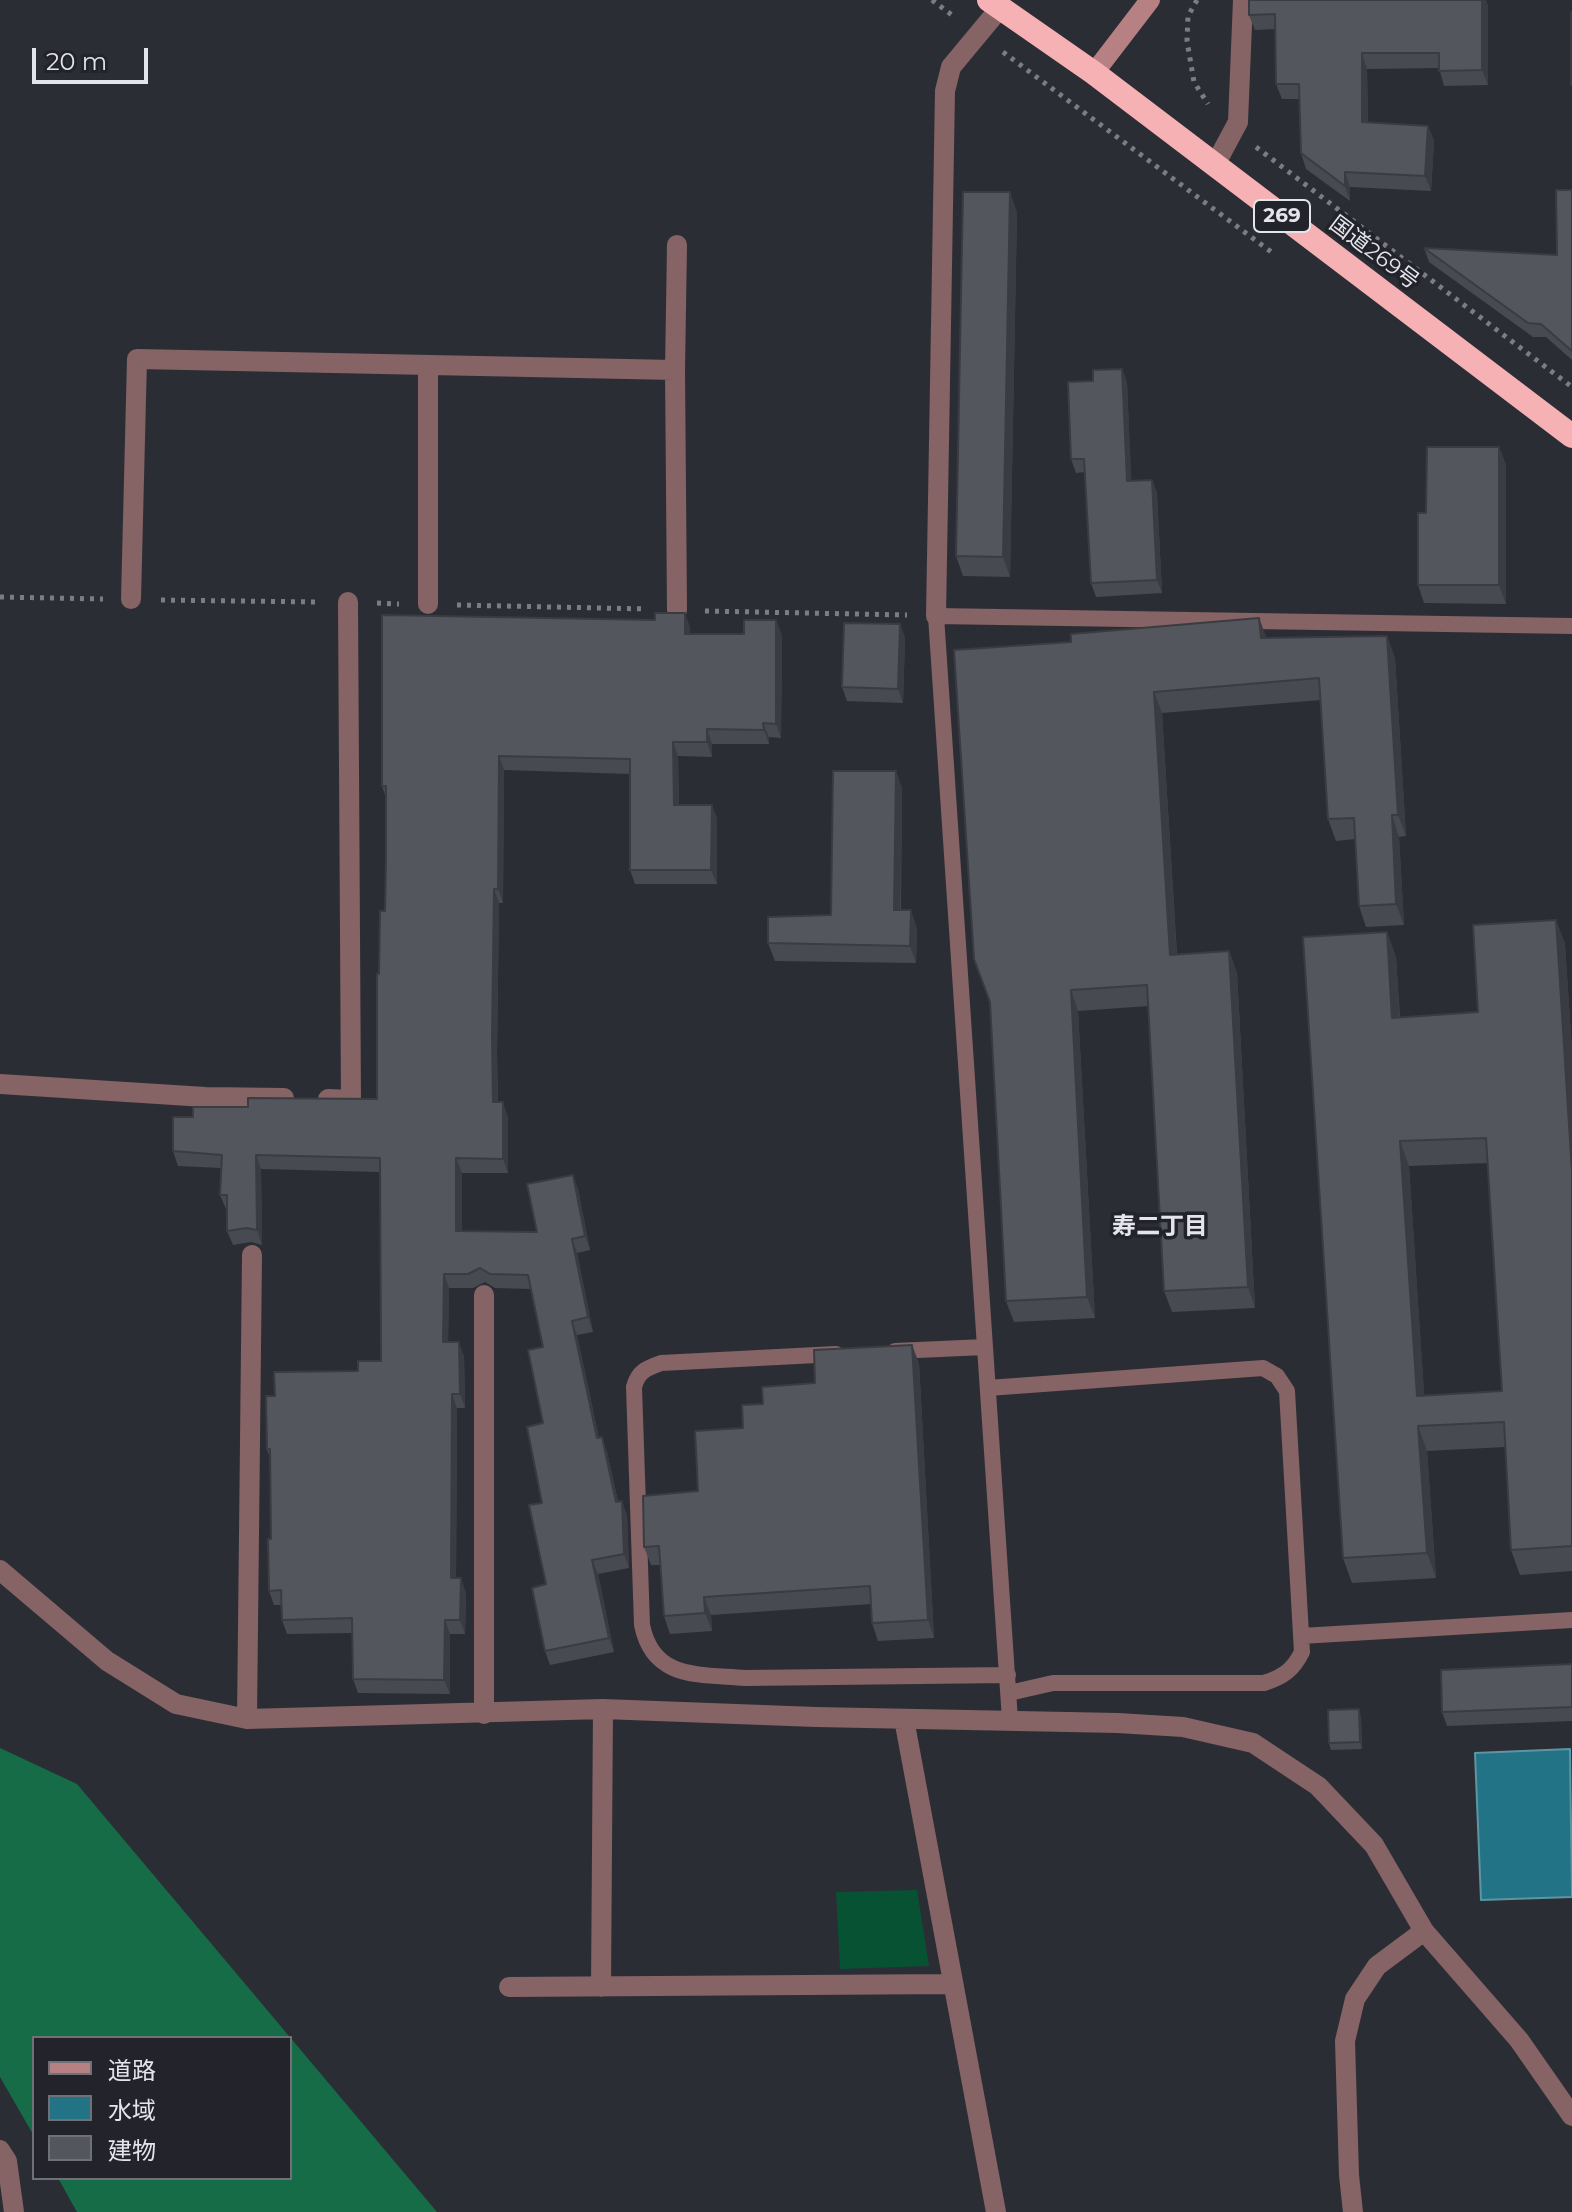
<!DOCTYPE html>
<meta charset="utf-8">
<style>
body{margin:0}
#map{position:relative;width:1572px;height:2212px;overflow:hidden;background:#2b2d35;font-family:Montserrat,"Noto Sans JP",sans-serif}
canvas{display:block}
.legend{position:absolute;left:32px;top:2036px;width:260px;height:144px;box-sizing:border-box;background:#22232b;border:2px solid #707177;margin:0;padding:10px 14px;list-style:none;font-size:24px;color:#e4e5ea}
.legend li{display:flex;align-items:center;gap:16px;height:40px}
.legend b{width:40px;border:2px solid #707177}
.scale{position:absolute;left:32px;top:48px;width:116px;height:36px;box-sizing:border-box;border:4px solid #e4e5ea;border-top:0;padding-left:10px;font-size:24px;line-height:28px;white-space:nowrap;color:#e4e5ea;-webkit-text-stroke:6px #22232b;paint-order:stroke}
</style>
<div id="map">
<canvas width="1572" height="2212"></canvas>
<ul class="legend">
<li><b style="height:10px;background:#b78184"></b>道路</li>
<li><b style="height:22px;background:#237386"></b>水域</li>
<li><b style="height:22px;background:#54565e"></b>建物</li>
</ul>
<div class="scale">20 m</div>
</div>
<script>
const ctx = document.querySelector('canvas').getContext('2d');
ctx.lineJoin = 'round';
function fill(path, color) {
  ctx.fillStyle = color;
  ctx.fill(path, 'evenodd');
}
function strokePath(path, color, width, dash) {
  ctx.strokeStyle = color;
  ctx.lineWidth = width;
  ctx.lineCap = dash ? 'butt' : 'round';
  ctx.setLineDash(dash || []);
  ctx.stroke(path);
}
function label(font, color, halo, rows, align = 'center') {
  ctx.font = font + ' Montserrat,"Noto Sans JP",sans-serif';
  ctx.lineWidth = 7;
  ctx.setLineDash([]);
  ctx.textBaseline = 'middle';
  ctx.strokeStyle = halo;
  ctx.fillStyle = color;
  for (const [text, x, y, turn = 0] of rows) {
    ctx.save();
    ctx.translate(x, y);
    ctx.rotate((+turn || 0) * Math.PI / 180);
    ctx.textAlign = isNaN(turn) ? turn : align;
    if (halo) ctx.strokeText(text, 0, 0);
    ctx.fillText(text, 0, 0);
    ctx.restore();
  }
}
const green = new Path2D(`
 M917,1890L929,1966L840,1969L836,1892Z`);
const forest = new Path2D(`
 M0,1748L77,1784L437,2212H77L58,2178H290V2038H34V2136L0,2077Z`);
const water = new Path2D(`
 M1570,1749L1572,1897L1481,1900L1475,1753Z`);
const path = new Path2D(`
 M932,0L956,18
 M1197,0L1188,16L1187,41L1194,82L1208,104
 M1003,52L1274,254
 M1256,147L1572,387
 M0,597L103,599
 M161,600L319,602
 M377,603L399,604
 M457,605L647,609
 M705,611L907,615`);
const lane = new Path2D(`
 M895,1351L985,1347
 M836,1354L661,1363C647,1368 638,1371 634,1387L642,1625C653,1680 699,1674 745,1678L1008,1675
 M988,1388L1263,1368L1277,1376L1287,1391L1302,1652C1293,1670 1283,1677 1264,1683H1053L1009,1693
 M1301,1636L1572,1620
 M1010,1720L936,616L1572,626`);
const street = new Path2D(`
 M1215,165L1238,122L1243,0
 M675,370L677,245
 M131,599L137,359L675,370L677,610
 M428,604V365
 M936,616L945,91L951,67L1000,8
 M0,1084L205,1097L284,1098
 M328,1099L351,1100L348,602
 M484,1295V1714
 M0,1570L107,1661L176,1704L247,1719L603,1709L816,1717L1118,1723L1183,1727L1253,1743L1318,1786L1374,1845L1424,1931L1519,2040L1572,2116
 M247,1719L252,1255
 M904,1719L996,2212
 M509,1987L953,1984
 M601,1987L603,1709
 M0,2150L7,2161L14,2212
 M1353,2212L1349,2175L1345,2041L1355,1999L1377,1966L1424,1931`);
const secondary = new Path2D(`
 M1094,73L1150,0`);
const highway = new Path2D(`
 M989,0L1094,73L1572,436`);
const wall = new Path2D(`
 M1249,0H1486L1488,6V85L1444,86L1439,68L1367,69L1368,122L1428,126L1434,141L1431,191L1350,187V201L1306,169L1301,153L1300,99H1282L1276,84V29L1255,30L1249,15Z
 M1572,190V360L1546,337H1533L1429,262L1424,248L1557,255Z
 M1017,212L1010,577L963,576L956,556Z
 M1122,369L1127,382L1131,481L1152,480L1157,493L1162,593L1096,597L1091,583L1085,472L1076,473L1071,459L1093,381Z
 M1499,447L1506,465V604L1424,603L1418,585L1426,513Z
 M1259,618L1266,638L1387,636L1395,658L1406,836L1399,837L1404,925L1366,927L1359,906L1355,839L1336,841L1328,819L1321,700L1162,713L1177,954L1229,951L1237,973L1255,1308L1172,1312L1164,1291L1149,1006L1078,1011L1095,1318L1014,1322L1006,1301L1071,642Z
 M900,624L905,638L903,703L847,701L842,687Z
 M690,627V634L782,635L781,738L769,737V744H712V757L678,756L679,805H712L717,819V884H635L630,870V774L504,770L503,903H499L497,1052L498,1102L508,1117V1173H462V1231L537,1232L578,1189L590,1250L577,1253L593,1332L577,1335L599,1438L607,1452L618,1501L627,1515L629,1568L598,1574L614,1652L550,1665L545,1651L546,1584L542,1503L543,1347L531,1289L495,1288L485,1282L473,1288H449L448,1342L464,1356L465,1408H457L456,1578L466,1593L465,1634H450V1694L358,1693L353,1679L352,1633L287,1634L282,1620V1605H274L269,1591L271,1539L270,1458L267,1449L275,1396L358,1371L381,1361L380,1172L261,1169L262,1245L251,1242L233,1245L227,1231V1209H226L220,1195L221,1168L178,1166L173,1151L193,1117L248,1107L377,1099L379,974L385,911L386,860V798L382,786Z
 M896,771L902,789L901,910L917,928L916,963L775,961L768,943L831,915Z
 M1556,920L1565,944L1572,1051V1571L1520,1575L1511,1550L1505,1447L1427,1451L1436,1578L1352,1583L1343,1558L1387,932L1396,957L1400,1017L1478,1012ZM1488,1163L1502,1391L1424,1395L1409,1166Z
 M919,1363L934,1638L878,1641L872,1623L871,1604L711,1615L712,1631L670,1634L664,1616L661,1565H651L644,1547L698,1491L743,1428L763,1404L815,1383Z
 M1572,1664V1721L1447,1726L1442,1712Z
 M1361,1716L1362,1749L1331,1750L1329,1743Z`);
const shadedWall = new Path2D(`
 M1482,0H1486L1488,6V85L1482,70Z
 M1362,53L1367,69L1368,137L1362,122Z
 M1428,126L1434,141L1431,191L1425,176Z
 M1345,172L1350,187V201L1345,186Z
 M1010,192L1017,212L1010,577L1003,557Z
 M1122,369L1127,382L1132,495L1127,481Z
 M1499,447L1506,465V604L1499,585Z
 M1152,480L1157,493L1162,593L1157,580Z
 M685,613L690,627V648L685,634Z
 M1259,618L1267,639L1261,638Z
 M776,620L782,635L781,738L776,724Z
 M900,624L905,638L903,703L898,689Z
 M1387,636L1395,658L1406,836L1398,815Z
 M1154,692L1162,713L1178,976L1170,955Z
 M763,723L769,737V744L764,730Z
 M707,729L712,744V757L707,742Z
 M673,742L678,756L679,819L674,805Z
 M499,756L504,770L503,903L498,889Z
 M896,771L902,789L900,928L894,910Z
 M712,805L717,819V884L711,870Z
 M1392,815L1399,837L1404,925L1396,904Z
 M494,889L499,903L497,1052L498,1117L493,1102L492,1038Z
 M911,910L917,928L916,963L910,946Z
 M1556,920L1565,944L1572,1051V1172Z
 M1387,932L1396,957L1401,1043L1392,1018Z
 M1229,951L1237,973L1255,1308L1248,1287Z
 M1071,990L1078,1011L1095,1318L1087,1297Z
 M503,1102L508,1117V1173L503,1159Z
 M1400,1141L1409,1166L1426,1420L1417,1396Z
 M256,1155L261,1169L262,1245L257,1230Z
 M456,1158L462,1173V1245L456,1231Z
 M573,1175L578,1189L590,1250L585,1236Z
 M572,1239L577,1253L593,1332L588,1317Z
 M444,1274L449,1288L448,1356L443,1342Z
 M572,1321L577,1335L602,1453L597,1438Z
 M459,1342L464,1356L465,1408L460,1394Z
 M912,1345L919,1363L934,1638L928,1620Z
 M452,1394L457,1408L456,1592L451,1578Z
 M1418,1426L1427,1451L1436,1578L1427,1553Z
 M602,1437L607,1452L621,1516L616,1502Z
 M622,1501L627,1515L629,1568L624,1554Z
 M592,1560L598,1574L614,1652L609,1638Z
 M461,1578L466,1593L465,1634L460,1620Z
 M704,1597L711,1615L712,1631L705,1613Z
 M445,1620L450,1634V1694L444,1680Z
 M1359,1709L1361,1716L1362,1749L1360,1742Z`);
const building = new Path2D(`
 M1249,0H1482V70L1439,71V53H1362V122L1428,126L1425,176L1345,172V186L1301,153L1299,84H1276L1275,14L1249,15Z
 M1571,12H1572V85H1571Z
 M1556,190H1572V351L1541,324L1528,323L1424,248L1557,255Z
 M963,192H1010L1003,557L956,556Z
 M1122,369L1127,481L1152,480L1157,580L1091,583L1084,459H1071L1068,382L1093,381V370Z
 M1427,447H1499V585H1418V513H1426Z
 M655,613H685V634H744V620H776V724L763,723L764,730L707,729V742H673L674,805H712L711,870H630V759L499,756L498,889H494L492,1038L493,1102H503V1159L456,1158V1231L537,1232L527,1184L573,1175L585,1236L572,1239L588,1317L572,1321L597,1438L602,1437L616,1502L622,1501L624,1554L592,1560L609,1638L545,1651L532,1588L546,1584L529,1505L542,1503L527,1427L543,1423L528,1350L543,1347L528,1275L490,1274L480,1268L468,1274H444L443,1342H459L460,1394H452L451,1578H461L460,1620H445L444,1680L353,1679L352,1618L282,1620L281,1590L269,1591L268,1539H271L270,1449H267L266,1396H275L274,1372L358,1371V1361H381L380,1158L256,1155L257,1230L246,1228L227,1231V1195H220L222,1155L173,1151V1117H193V1107H248V1098L377,1099V974H379L380,911H385L386,860V786H382V615L655,620Z
 M1259,618L1261,638L1387,636L1398,815H1392L1396,904L1359,906L1354,818L1328,819L1319,678L1154,692L1170,955L1229,951L1248,1287L1164,1291L1147,985L1071,990L1087,1297L1006,1301L990,1002L974,959L954,650L1071,642V634Z
 M844,623L900,624L898,689L842,687Z
 M833,771H896L894,910H911L910,946L768,943V917L831,915Z
 M1556,920L1572,1172V1546L1511,1550L1504,1422L1418,1426L1427,1553L1343,1558L1303,937L1387,932L1392,1018L1478,1012L1473,925ZM1486,1138L1502,1391L1417,1396L1400,1141Z
 M912,1345L928,1620L872,1623L870,1586L704,1597L705,1613L664,1616L659,1546L644,1547L643,1496L698,1491L695,1431L743,1428L742,1405L763,1404L762,1387L815,1383L814,1350Z
 M1572,1664V1707L1442,1712L1441,1670Z
 M1359,1709L1360,1742L1329,1743L1328,1710Z`);
const shields = [
 [1282,216,56]
];
const shieldNames = [
 ["269",1282,216]
];
const streetNames = [
 ["国道269号",1374,253,37]
];
const neighbourhoodNames = [
 ["寿二丁目",1160,1227]
];
fill(green, '#085234');
fill(forest, '#166c47');
fill(water, '#237386');
strokePath(water, '#5d95a4', 2);
strokePath(path, '#7c7d84', 5, [4, 6]);
strokePath(lane, '#866365', 16);
strokePath(street, '#866365', 20);
strokePath(secondary, '#b78184', 20);
strokePath(highway, '#f6b1b5', 24);
fill(wall, '#484a51');
fill(shadedWall, '#3b3c42');
fill(building, '#54565e');
strokePath(building, '#3b3c42', 2);
for (const [x, y, w] of shields) {
  const box = new Path2D();
  box.roundRect(x - w / 2, y - 16, w, 32, 6);
  ctx.fillStyle = '#22232b';
  ctx.fill(box);
  strokePath(box, '#e4e5ea', 2);
}
label('bold 20px', '#e4e5ea', null, shieldNames);
label('22px', '#e4e5ea', '#22232b', streetNames);
label('bold 24px', '#e4e5ea', '#22232b', neighbourhoodNames);
</script>
